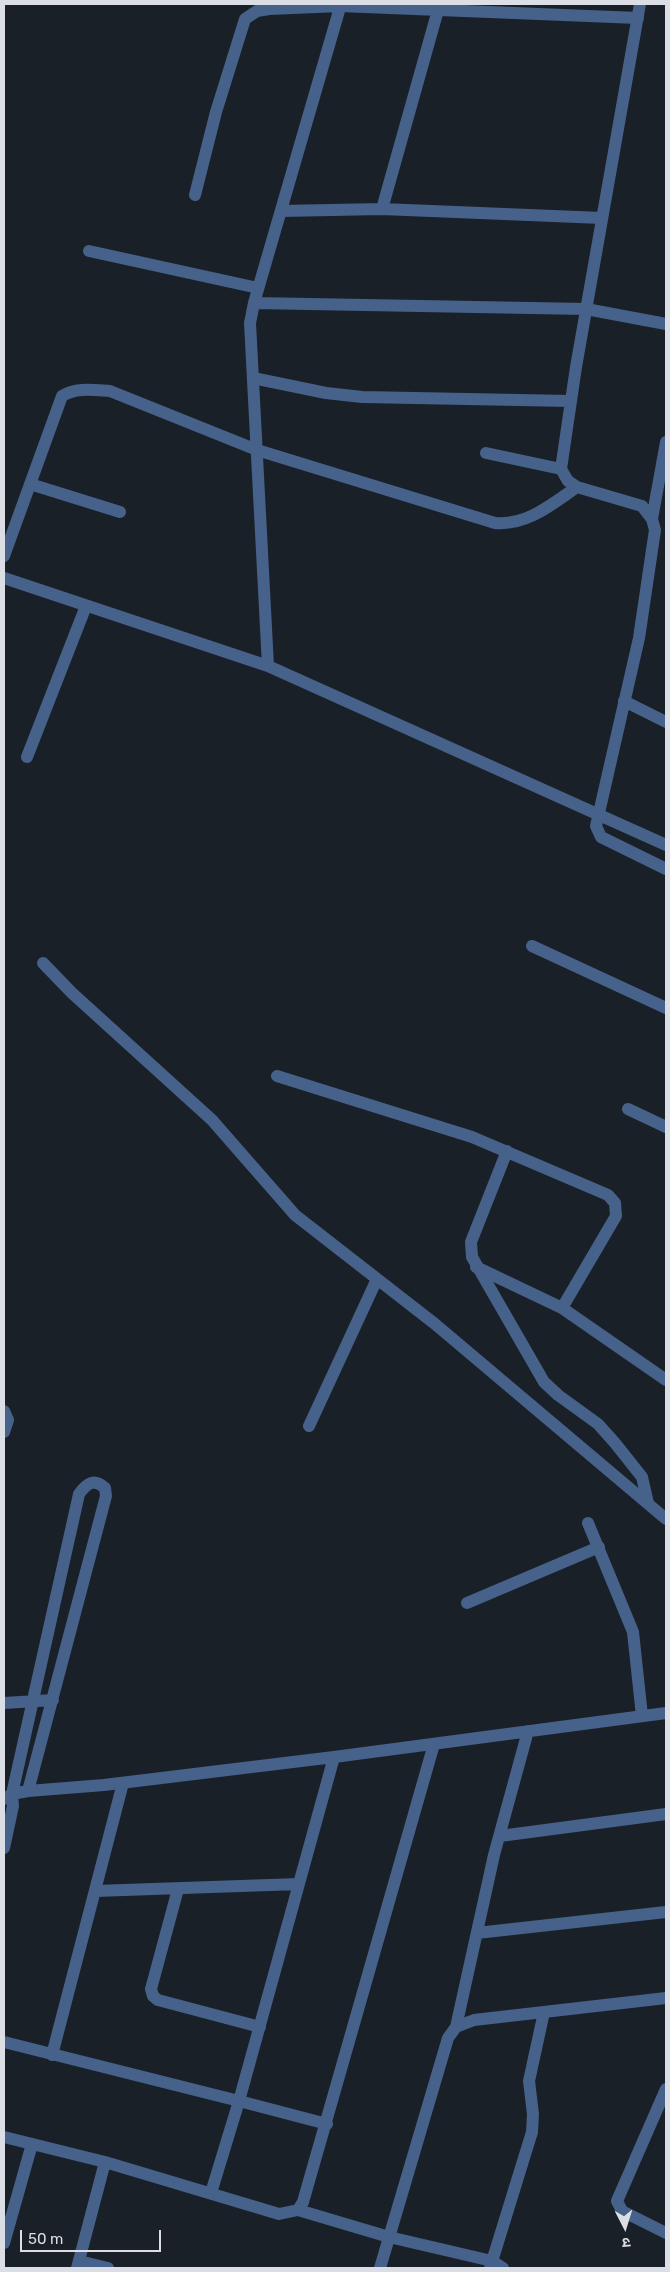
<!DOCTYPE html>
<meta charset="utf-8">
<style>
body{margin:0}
#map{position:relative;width:670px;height:2272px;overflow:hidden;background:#1a2028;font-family:Rubik,"Noto Sans Devanagari",sans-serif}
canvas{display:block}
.frame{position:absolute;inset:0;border:5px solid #dbdfe5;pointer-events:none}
.north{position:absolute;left:600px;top:2202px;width:50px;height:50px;-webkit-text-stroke:4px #1a2028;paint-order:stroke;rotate:175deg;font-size:14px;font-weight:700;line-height:20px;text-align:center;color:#dbdfe5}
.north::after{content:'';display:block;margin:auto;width:18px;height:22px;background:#dbdfe5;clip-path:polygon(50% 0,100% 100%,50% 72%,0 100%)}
.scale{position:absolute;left:20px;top:2230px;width:141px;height:22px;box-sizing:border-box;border:2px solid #dbdfe5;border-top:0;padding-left:6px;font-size:15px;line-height:18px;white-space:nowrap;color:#dbdfe5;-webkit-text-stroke:4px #1a2028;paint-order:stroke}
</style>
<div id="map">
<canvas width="670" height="2272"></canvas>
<div class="frame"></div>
<div class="north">उ</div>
<div class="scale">50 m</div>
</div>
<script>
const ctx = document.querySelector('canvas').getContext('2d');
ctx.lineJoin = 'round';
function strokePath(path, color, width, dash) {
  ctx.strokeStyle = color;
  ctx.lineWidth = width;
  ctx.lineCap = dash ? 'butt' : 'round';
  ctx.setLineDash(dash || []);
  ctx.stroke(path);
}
const minor = new Path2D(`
 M640,4L576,367L561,469L568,481L577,487L642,506L652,519L655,530L639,638L596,826L601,837L666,869
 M195,195L216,112L245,19L257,11L269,9L340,6L638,18
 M382,209L438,10
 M281,211L382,209L602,218
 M89,251L258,288
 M254,303L586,309L666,324
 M253,378L326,393L362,397L571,401
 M486,453L561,469
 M30,484L120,512
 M652,519L666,442
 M4,556L62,396C76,387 94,390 110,391L257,450L495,523C527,526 552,504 577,487
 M4,578L268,666L666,845
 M268,666L250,323L254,303L341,4
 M624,701L666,722
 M27,757L86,606
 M532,946L666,1008
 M43,963L72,993L212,1120L295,1215L435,1324L666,1519
 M277,1076L472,1137L608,1195L615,1203L616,1216L562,1308
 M628,1109L666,1127
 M507,1151L471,1242L472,1257L544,1382L558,1395L598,1424L615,1443L642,1477L648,1503
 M476,1267L562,1308L666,1380
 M4,1411L8,1420L4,1432
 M309,1426L377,1279
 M588,1523L633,1632L642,1716
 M467,1603L599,1547
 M4,1703L53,1700
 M4,1799L12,1794L28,1791L104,1785L334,1757L666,1713
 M500,1836L666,1814
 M4,1848L13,1806L12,1794L79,1494C87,1483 94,1478 105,1488L106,1496L28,1791
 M178,1889L151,1989L153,1996L158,2000L260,2027
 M95,1891L299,1884
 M477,1933L666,1912
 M456,2027L494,1855L528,1731
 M4,2042L239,2101L211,2193
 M52,2055L123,1783
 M666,2089L617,2201L622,2211L666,2233
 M327,2124L239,2101L334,1757
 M4,2137L105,2162L279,2214L298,2210L303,2202L434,1744
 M298,2210L389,2237L492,2261L503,2268
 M4,2243L32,2144
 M79,2261L108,2268
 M77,2268L105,2162
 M380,2268L448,2038L456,2027L474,2020L666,1998
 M490,2268L532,2132L533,2114L529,2081L544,2012`);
strokePath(minor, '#46628a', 12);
</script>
